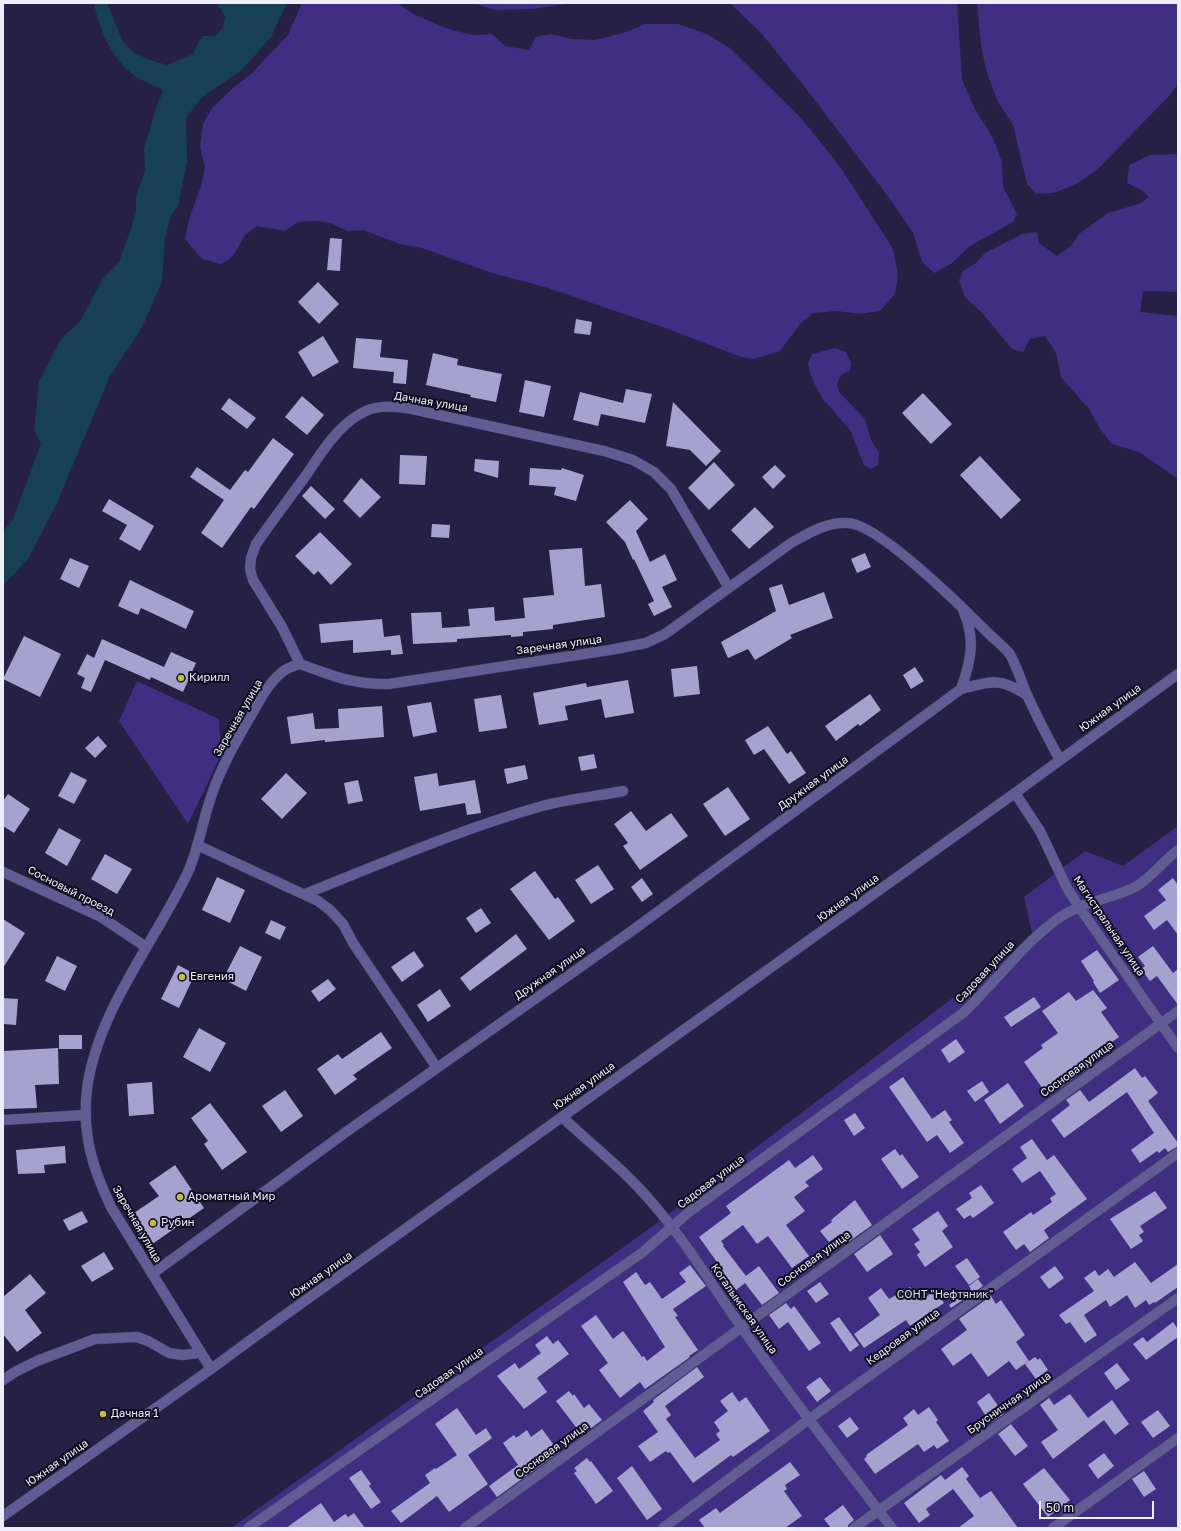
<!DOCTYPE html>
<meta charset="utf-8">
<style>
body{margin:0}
#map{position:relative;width:1181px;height:1531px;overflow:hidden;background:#252044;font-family:"Golos Text",sans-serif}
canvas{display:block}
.frame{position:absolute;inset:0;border:4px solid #eeedfc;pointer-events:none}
.scale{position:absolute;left:1039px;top:1501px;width:115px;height:18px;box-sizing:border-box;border:2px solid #eeedfc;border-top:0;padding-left:5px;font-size:12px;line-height:14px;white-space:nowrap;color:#eeedfc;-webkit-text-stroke:3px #0f0d1d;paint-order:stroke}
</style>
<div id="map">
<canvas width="1181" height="1531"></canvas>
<div class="frame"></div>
<div class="scale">50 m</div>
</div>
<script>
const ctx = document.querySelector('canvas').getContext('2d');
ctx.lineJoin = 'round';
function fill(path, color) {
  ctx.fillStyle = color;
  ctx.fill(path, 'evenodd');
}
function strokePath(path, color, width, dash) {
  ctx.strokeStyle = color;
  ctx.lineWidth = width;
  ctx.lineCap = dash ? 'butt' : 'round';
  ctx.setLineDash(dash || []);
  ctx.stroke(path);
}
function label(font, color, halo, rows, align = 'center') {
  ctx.font = font + ' "Golos Text",sans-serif';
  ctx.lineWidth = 4;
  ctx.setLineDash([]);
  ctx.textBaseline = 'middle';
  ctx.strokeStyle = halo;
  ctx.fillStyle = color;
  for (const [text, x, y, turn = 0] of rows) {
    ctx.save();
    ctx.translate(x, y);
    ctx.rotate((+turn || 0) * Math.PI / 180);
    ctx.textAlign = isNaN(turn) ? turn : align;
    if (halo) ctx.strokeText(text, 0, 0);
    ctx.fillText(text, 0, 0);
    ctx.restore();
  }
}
const green = new Path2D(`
 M302,3H397L415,15L451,30L474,35L492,34L505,46L529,50L536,37L550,34L572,39L595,40L626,32L645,24H678L707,34L730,48L802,119L841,168L893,249L898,275L895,294L880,311L859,314L837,311L813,313L801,323L780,351L754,359L741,357L668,329L545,287L492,273L422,248L400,244L363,230L347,231L330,223L317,221L298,222L285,231L257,226L245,235L235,253L228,260L221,264L202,259L185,239L190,216L201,186L205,167L200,147L203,124L212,108L233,88L251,74L288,35Z
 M473,3H571L533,9L495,10Z
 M730,3H957L962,80L976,111L992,136L1002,162L1003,187L1017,214L1013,222L970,246L951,264L934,273L922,262L913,233L890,199L801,82L761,33Z
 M977,3H1178V84L1170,95L1097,170L1076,184L1054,193L1036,194L1027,184L1013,125L998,102L986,70L981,45Z
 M1178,154V292L1143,291L1140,312L1178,316V479L1139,452L1112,444L1100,429L1089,409L1061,377L1056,353L1045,336L1030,339L1023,352L1012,349L983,314L965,297L959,280L963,271L976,263L985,253L1022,234L1037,232L1039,243L1057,256L1071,246L1079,234L1108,213L1141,203L1149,197L1141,190L1127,183L1129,165L1150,155Z
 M835,348L846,352L851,363L850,371L841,375L837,384L839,392L865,419L871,440L879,453L878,465L871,469L864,465L850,430L823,399L815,385L810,374L808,363L812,354Z
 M137,681L219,719L221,755L188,824L119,721Z
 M1178,826V1528H231L650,1228L1033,937L1024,897L1085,851L1123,866Z`);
const water = new Path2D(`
 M94,3H107L122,40L133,52L147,59L167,65L193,54L202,36H214L223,28L225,16L217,3H287L271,37L242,70L202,97L186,118L187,161L178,206L170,217L165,239L162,281L142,328L110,376L57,503L39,538L28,559L3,585V532L13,519L41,444L34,431L39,381L61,339L81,320L103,278L119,262L132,226L136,211V197L145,171L144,148L158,102L163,93L161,88C121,77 101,41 94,3Z`);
const building = new Path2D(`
 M330,238L342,239L340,271L327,270Z
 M318,282L339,304L319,324L298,302Z
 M576,319L592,322L590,335L574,333Z
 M323,336L339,362L313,377L298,352Z
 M356,338L382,340L380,357L408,360L406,384L393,383L394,372L353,368Z
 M433,353L458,359L457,365L502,374L496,402L470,397L471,395L426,385Z
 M525,380L551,386L544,417L519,412Z
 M626,389L652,394L645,423L601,414L598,426L573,420L580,392L623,403Z
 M923,393L952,424L931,444L902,413Z
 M302,396L324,415L307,435L285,417Z
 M229,398L256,418L247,429L221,409Z
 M673,402L721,451L706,466L690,450L666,446Z
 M273,438L294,454L254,509L251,507L222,548L201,533L224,500L190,477L197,467L230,490L245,470L248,472Z
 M400,455L427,456L425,485L399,484Z
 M980,456L1021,500L1001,519L960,475Z
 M475,459L499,461L498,478L474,471Z
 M714,462L735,485L709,510L688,488Z
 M775,465L786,476L773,489L762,477Z
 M530,468L561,470L562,468L584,475L576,501L554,495L556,487L529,485Z
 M361,478L381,497L360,518L343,501Z
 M311,486L335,509L325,519L302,496Z
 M109,499L154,526L140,551L119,539L127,525L102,511Z
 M630,500L648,519L636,531L650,562L665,554L677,580L662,587L672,607L654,616L648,604L654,601L634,559L633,560L625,542L606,522Z
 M755,507L774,527L749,549L731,530Z
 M432,524L450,525L449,538L431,537Z
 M320,532L352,564L331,585L318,571L314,575L295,556Z
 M582,548L585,586L601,584L605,617L553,625V629L523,632V636L511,637V635L457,639V642L413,644L411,613L441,612L442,628L470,626L468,609L494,607L495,621L525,618L523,598L554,595L549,550Z
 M865,553L871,567L857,573L851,559Z
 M70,558L89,566L79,588L60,579Z
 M130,580L194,611L186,629L141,608L138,615L118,606Z
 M782,584L789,605L824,592L833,618L790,635L792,638L755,660L748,649L728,658L721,642L776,611L769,588Z
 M382,619L384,637L400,635L403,654L391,655V650L353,653V640L321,643L319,624Z
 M24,636L61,654L40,697L3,679Z
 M102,639L164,667L171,652L196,663L183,692L151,677L150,680L105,660L91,692L81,688L85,678L77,674L87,654L94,658Z
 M697,666L700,694L674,697L671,669Z
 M915,667L924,681L911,689L903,675Z
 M628,680L634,713L605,718L601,699L565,706L568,720L539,725L533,693L586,683L587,687Z
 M870,694L881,710L860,726L858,724L836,741L825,726Z
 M501,695L507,728L479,732L474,699Z
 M431,702L437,732L413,737L407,706Z
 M382,706L384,737L325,742V740L291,744L287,717L313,713L315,729L339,728L338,709Z
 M768,726L787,754L791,751L806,773L789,784L764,749L754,755L745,740Z
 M98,736L107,746L95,758L85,748Z
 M594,754L597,768L581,771L578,757Z
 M525,765L528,779L507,784L504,769Z
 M71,772L87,780L74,804L58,796Z
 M286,773L307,793L282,819L261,799Z
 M437,773L439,786L475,780L481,813L467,815L465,803L420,811L414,777Z
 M358,780L363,801L348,804L344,783Z
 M728,787L750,819L725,836L703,804Z
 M8,794L30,809L14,833L3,826V801Z
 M631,811L646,831L671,813L688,836L640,870L623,846L628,843L614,824Z
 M59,828L81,840L67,866L45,853Z
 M105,854L132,869L117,894L91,879Z
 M598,865L614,889L591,904L575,880Z
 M535,871L555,899L558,897L575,921L549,940L510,889Z
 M217,877L245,890L230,923L202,910Z
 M642,878L653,894L642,902L631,887Z
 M1173,878L1178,885V935L1167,920L1154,930L1144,916L1166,900L1158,890Z
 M481,908L491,923L476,933L466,918Z
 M3,919L25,933L3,968Z
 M271,920L286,927L280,940L265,933Z
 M516,934L527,949L470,991L460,978Z
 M240,946L262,957L246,991L223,979Z
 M1153,946L1173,973L1178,969V1005L1157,976L1150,981L1141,969L1145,966L1138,957Z
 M1097,950L1119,980L1100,993L1093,982L1094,981L1081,961Z
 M414,951L424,966L402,982L391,967Z
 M57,956L77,966L65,991L45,981Z
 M178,965L195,974L179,1008L161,999Z
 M328,979L336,989L319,1002L311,991Z
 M440,989L451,1006L428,1022L417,1005Z
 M1093,990L1107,1008L1101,1012L1119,1037L1094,1055L1098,1060L1059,1089L1055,1085L1045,1092L1024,1062L1043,1048L1041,1045L1058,1033L1042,1011L1069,992L1076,1001Z
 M1034,997L1041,1007L1011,1027L1004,1017Z
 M3,998L18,999L16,1025L3,1024Z
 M199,1028L226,1043L210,1072L183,1057Z
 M381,1032L392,1048L353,1075L357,1079L335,1095L317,1069L338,1054L342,1059Z
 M59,1035H82V1049H59Z
 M956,1039L965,1052L949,1063L941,1050Z
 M58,1048L59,1084L35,1085L37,1108L3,1109V1051Z
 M1135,1068L1142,1078L1145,1076L1158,1093L1148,1101L1178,1143V1146L1168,1152L1165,1148L1159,1153L1157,1151L1140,1163L1131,1150L1154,1133L1127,1092L1064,1138L1051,1120L1070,1105L1066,1100L1080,1090L1089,1102Z
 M903,1077L932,1119L945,1110L952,1120L949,1122L964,1143L950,1153L937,1135L927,1142L889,1087Z
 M982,1081L989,1092L975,1102L967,1091Z
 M152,1082L154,1114L129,1116L127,1084Z
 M1008,1083L1024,1106L1000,1124L984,1100Z
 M285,1090L303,1116L281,1132L262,1106Z
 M210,1103L247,1152L222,1170L204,1144L208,1141L191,1118Z
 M855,1113L865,1128L854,1136L844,1120Z
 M1032,1139L1047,1160L1054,1155L1087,1199L1044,1230L1049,1238L1030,1252L1024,1244L1016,1250L1003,1232L1031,1212L1033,1215L1052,1202L1050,1198L1056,1194L1040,1171L1022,1183L1012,1169L1027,1158L1020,1147Z
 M65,1146L66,1163L44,1165L45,1173L18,1174L16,1150Z
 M895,1149L900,1156L902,1154L919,1177L902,1189L881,1159Z
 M813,1155L823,1169L805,1182L809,1186L794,1197L805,1211L786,1225L809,1256L792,1268L768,1236L757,1244L743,1225L721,1241L724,1245L723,1246L746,1276L759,1266L779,1293L762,1305L745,1283L731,1294L718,1277L716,1278L709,1268L717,1262L699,1237L731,1213L726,1206L789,1160L795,1168Z
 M175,1165L204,1208L148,1247L128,1217L159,1196L149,1183Z
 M981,1185L994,1203L973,1218L970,1215L964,1219L956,1209L972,1198L969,1193Z
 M1155,1191L1167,1208L1140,1226L1144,1232L1139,1235L1143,1241L1131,1249L1110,1219Z
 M855,1200L872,1225L847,1243L840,1234L829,1242L820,1231L832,1222L831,1220Z
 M82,1211L88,1222L69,1231L63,1220Z
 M938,1211L948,1226L942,1231L953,1247L925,1267L917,1255L920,1252L914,1244L920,1240L912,1229Z
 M880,1235L893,1254L867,1272L854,1254Z
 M104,1252L114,1269L92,1282L81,1266Z
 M967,1258L980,1277L969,1285L955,1266Z
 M1135,1262L1151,1283L1178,1264V1287L1155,1303L1154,1302L1149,1305L1146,1300L1135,1308L1127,1295L1110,1307L1106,1300L1084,1315L1097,1335L1085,1343L1070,1322L1066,1324L1059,1315L1094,1291L1084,1278L1095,1270L1099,1276L1108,1269L1114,1277Z
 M690,1265L706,1286L673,1309L678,1316L675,1317L698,1350L689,1356L690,1357L645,1389L640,1382L620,1398L599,1370L608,1363L581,1326L596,1315L613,1339L623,1331L642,1357L644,1356L647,1361L665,1347L623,1282L636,1272L645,1285L650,1282L662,1299L686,1282L679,1273Z
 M1055,1266L1064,1278L1049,1289L1040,1277Z
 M30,1274L46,1293L25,1310L42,1333L17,1352L3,1334V1297Z
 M978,1279L983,1286L951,1308L949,1305L971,1289L969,1286Z
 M820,1282L829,1294L816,1303L807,1291Z
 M910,1287L921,1301L935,1290L944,1303L910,1326L906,1320L864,1348L854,1334L880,1315L868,1298L881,1288L889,1299Z
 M991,1296L996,1304L1001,1300L1025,1335L1016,1342L1029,1361L1016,1370L1009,1361L988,1377L971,1353L953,1366L941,1349L967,1330L959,1319Z
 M786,1303L791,1309L794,1306L821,1343L809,1351L788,1322L779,1329L769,1315Z
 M839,1317L859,1345L850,1352L830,1323Z
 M1173,1322L1178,1329V1337L1146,1360L1133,1344L1143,1337L1147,1342Z
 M547,1336L553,1344L558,1340L569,1354L537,1378L547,1392L524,1409L497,1376L515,1363L519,1369L541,1353L535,1345Z
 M1035,1357L1038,1360L1040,1358L1048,1370L1036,1379L1025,1364Z
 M1117,1363L1130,1380L1116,1390L1104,1373Z
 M697,1367L704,1377L665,1406L671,1415L666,1419L695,1458L720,1440L716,1434L720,1431L714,1422L728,1411L720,1401L732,1392L739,1402L746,1397L770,1431L733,1457L731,1455L693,1483L670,1452L668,1453L666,1451L650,1462L638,1446L658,1432L643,1411L654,1402L653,1400Z
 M820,1377L831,1391L817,1402L806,1387Z
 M569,1391L573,1396L574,1394L584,1408L589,1404L602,1420L582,1435L556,1401Z
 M989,1393L1004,1414L990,1423L977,1402Z
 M1070,1394L1088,1418L1112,1400L1129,1424L1115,1435L1104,1420L1053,1459L1041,1442L1058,1430L1040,1405L1049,1398L1054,1405Z
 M929,1407L938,1420L936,1422L949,1441L937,1449L934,1445L924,1452L918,1444L875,1474L864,1459L867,1456L866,1455L908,1425L903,1418L914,1409L918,1415Z
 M457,1408L476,1435L486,1428L492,1438L468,1455L488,1484L449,1512L437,1496L401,1523L391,1511L430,1483L425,1475L435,1468L436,1469L457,1455L435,1424Z
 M1158,1410L1170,1426L1153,1438L1141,1422Z
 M850,1417L859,1429L847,1438L838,1426Z
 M1011,1424L1028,1446L1015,1456L998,1434Z
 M542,1429L559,1452L497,1497L489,1486L518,1465L503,1443L514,1435L516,1438L527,1430L531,1437Z
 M1104,1453L1114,1466L1098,1479L1088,1465Z
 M587,1458L590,1462L591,1461L613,1491L596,1504L574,1473L577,1471L574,1468Z
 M790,1462L800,1475L785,1485L787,1489L784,1491L802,1516L785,1528H705L699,1520L716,1508L720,1513Z
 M632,1466L662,1509L647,1520L617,1478Z
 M962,1467L969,1476L966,1479L980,1498L991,1491L1018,1528H958L974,1516L953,1489L926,1509L930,1515L919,1523L904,1503L941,1475L945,1480Z
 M1044,1468L1070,1500L1048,1517L1023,1484Z
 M361,1470L371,1484L369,1486L381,1502L371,1509L349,1478Z
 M1144,1471L1156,1489L1144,1497L1132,1479Z
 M321,1503L334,1522L345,1514L348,1517L354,1513L365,1528H286Z
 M843,1505L854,1520L848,1525V1528H831L824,1519Z`);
const minor = new Path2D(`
 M300,664L282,627L253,580L250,569L251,558L256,544C273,520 290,497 307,474C321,453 337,427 360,414C374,405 391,406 407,408L604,451L633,460L654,472L671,489L729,588
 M961,689C971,661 976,639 963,610
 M1015,793L1040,831L1067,888L1079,907L1178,1048
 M197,845L318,901L330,910L343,924L353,943L437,1068
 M3,872L101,917L146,947
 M305,894C383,863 461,829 542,806C569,799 597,796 623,791
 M562,1117C592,1145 629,1174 654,1205C687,1243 713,1287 742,1328C790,1396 841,1462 892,1528
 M3,1120L85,1115
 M152,1274L346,1132L633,930L961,689C991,681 1001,677 1028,696
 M211,1369L111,1207C92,1167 82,1134 87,1089C98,1009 154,944 188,872C199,847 203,819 212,794C222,765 238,738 253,712C261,698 269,683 281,673C286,668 294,666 300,664C332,676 355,685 389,684L610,650L646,643L665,634L791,543C809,533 826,522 847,523C878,523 963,608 987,632C994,639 1002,645 1009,653C1015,661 1022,684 1027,695C1037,717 1048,738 1060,760
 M3,1380L15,1372L37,1361L95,1339L137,1337L148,1341L169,1353L182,1355L199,1353
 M3,1516L211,1369L271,1325L1015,793L1178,674
 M248,1528L643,1252L689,1212L963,1013C995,983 1020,947 1056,920C1081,901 1111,900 1137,886C1152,877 1163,861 1178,850
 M465,1528L1178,1011
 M663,1528L808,1420L1178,1153
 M854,1528L1178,1298
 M1053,1528L1178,1438`);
const markers = [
 [181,678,4,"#c1bd40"],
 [182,977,4,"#c1bd40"],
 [180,1197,4,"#c1bd40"],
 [153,1223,4,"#c1bd40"],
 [103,1414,4,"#c1bd40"]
];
const streetNames = [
 ["Дачная улица",431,402,10],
 ["Заречная улица",559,645,-8],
 ["Южная улица",1110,708,-36],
 ["Заречная улица",238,718,-60],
 ["Дружная улица",813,783,-36],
 ["Сосновый проезд",71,891,27],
 ["Южная улица",848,898,-36],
 ["Магистральная улица",1109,926,56],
 ["Садовая улица",985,972,-47],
 ["Дружная улица",550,973,-35],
 ["Сосновая улица",1077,1069,-36],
 ["Южная улица",584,1086,-36],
 ["Садовая улица",711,1182,-37],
 ["Заречная улица",137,1224,60],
 ["Сосновая улица",814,1259,-36],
 ["Южная улица",321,1275,-35],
 ["Когалымская улица",744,1309,55],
 ["Кедровая улица",903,1337,-36],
 ["Садовая улица",449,1373,-35],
 ["Брусничная улица",1009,1403,-35],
 ["Сосновая улица",552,1450,-36],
 ["Южная улица",57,1463,-35]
];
const poiNames = [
 ["Кирилл",189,678],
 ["Евгения",190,977],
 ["Ароматный Мир",188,1197],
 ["Рубин",161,1223],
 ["Дачная 1",111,1414]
];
const parkNames = [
 ["СОНТ \"Нефтяник\"",945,1295]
];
fill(green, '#402e82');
fill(water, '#174152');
fill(building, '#a5a2cf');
strokePath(minor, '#413d5e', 11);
strokePath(minor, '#625c95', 10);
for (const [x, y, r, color] of markers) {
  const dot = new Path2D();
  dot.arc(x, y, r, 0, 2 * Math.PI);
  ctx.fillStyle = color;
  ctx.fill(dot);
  strokePath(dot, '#0f0d1d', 1.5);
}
label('11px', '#eeedfc', '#0f0d1d', streetNames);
label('11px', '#eeedfc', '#0f0d1d', poiNames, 'left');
label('11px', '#dddcf5', '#0f0d1d', parkNames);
</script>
